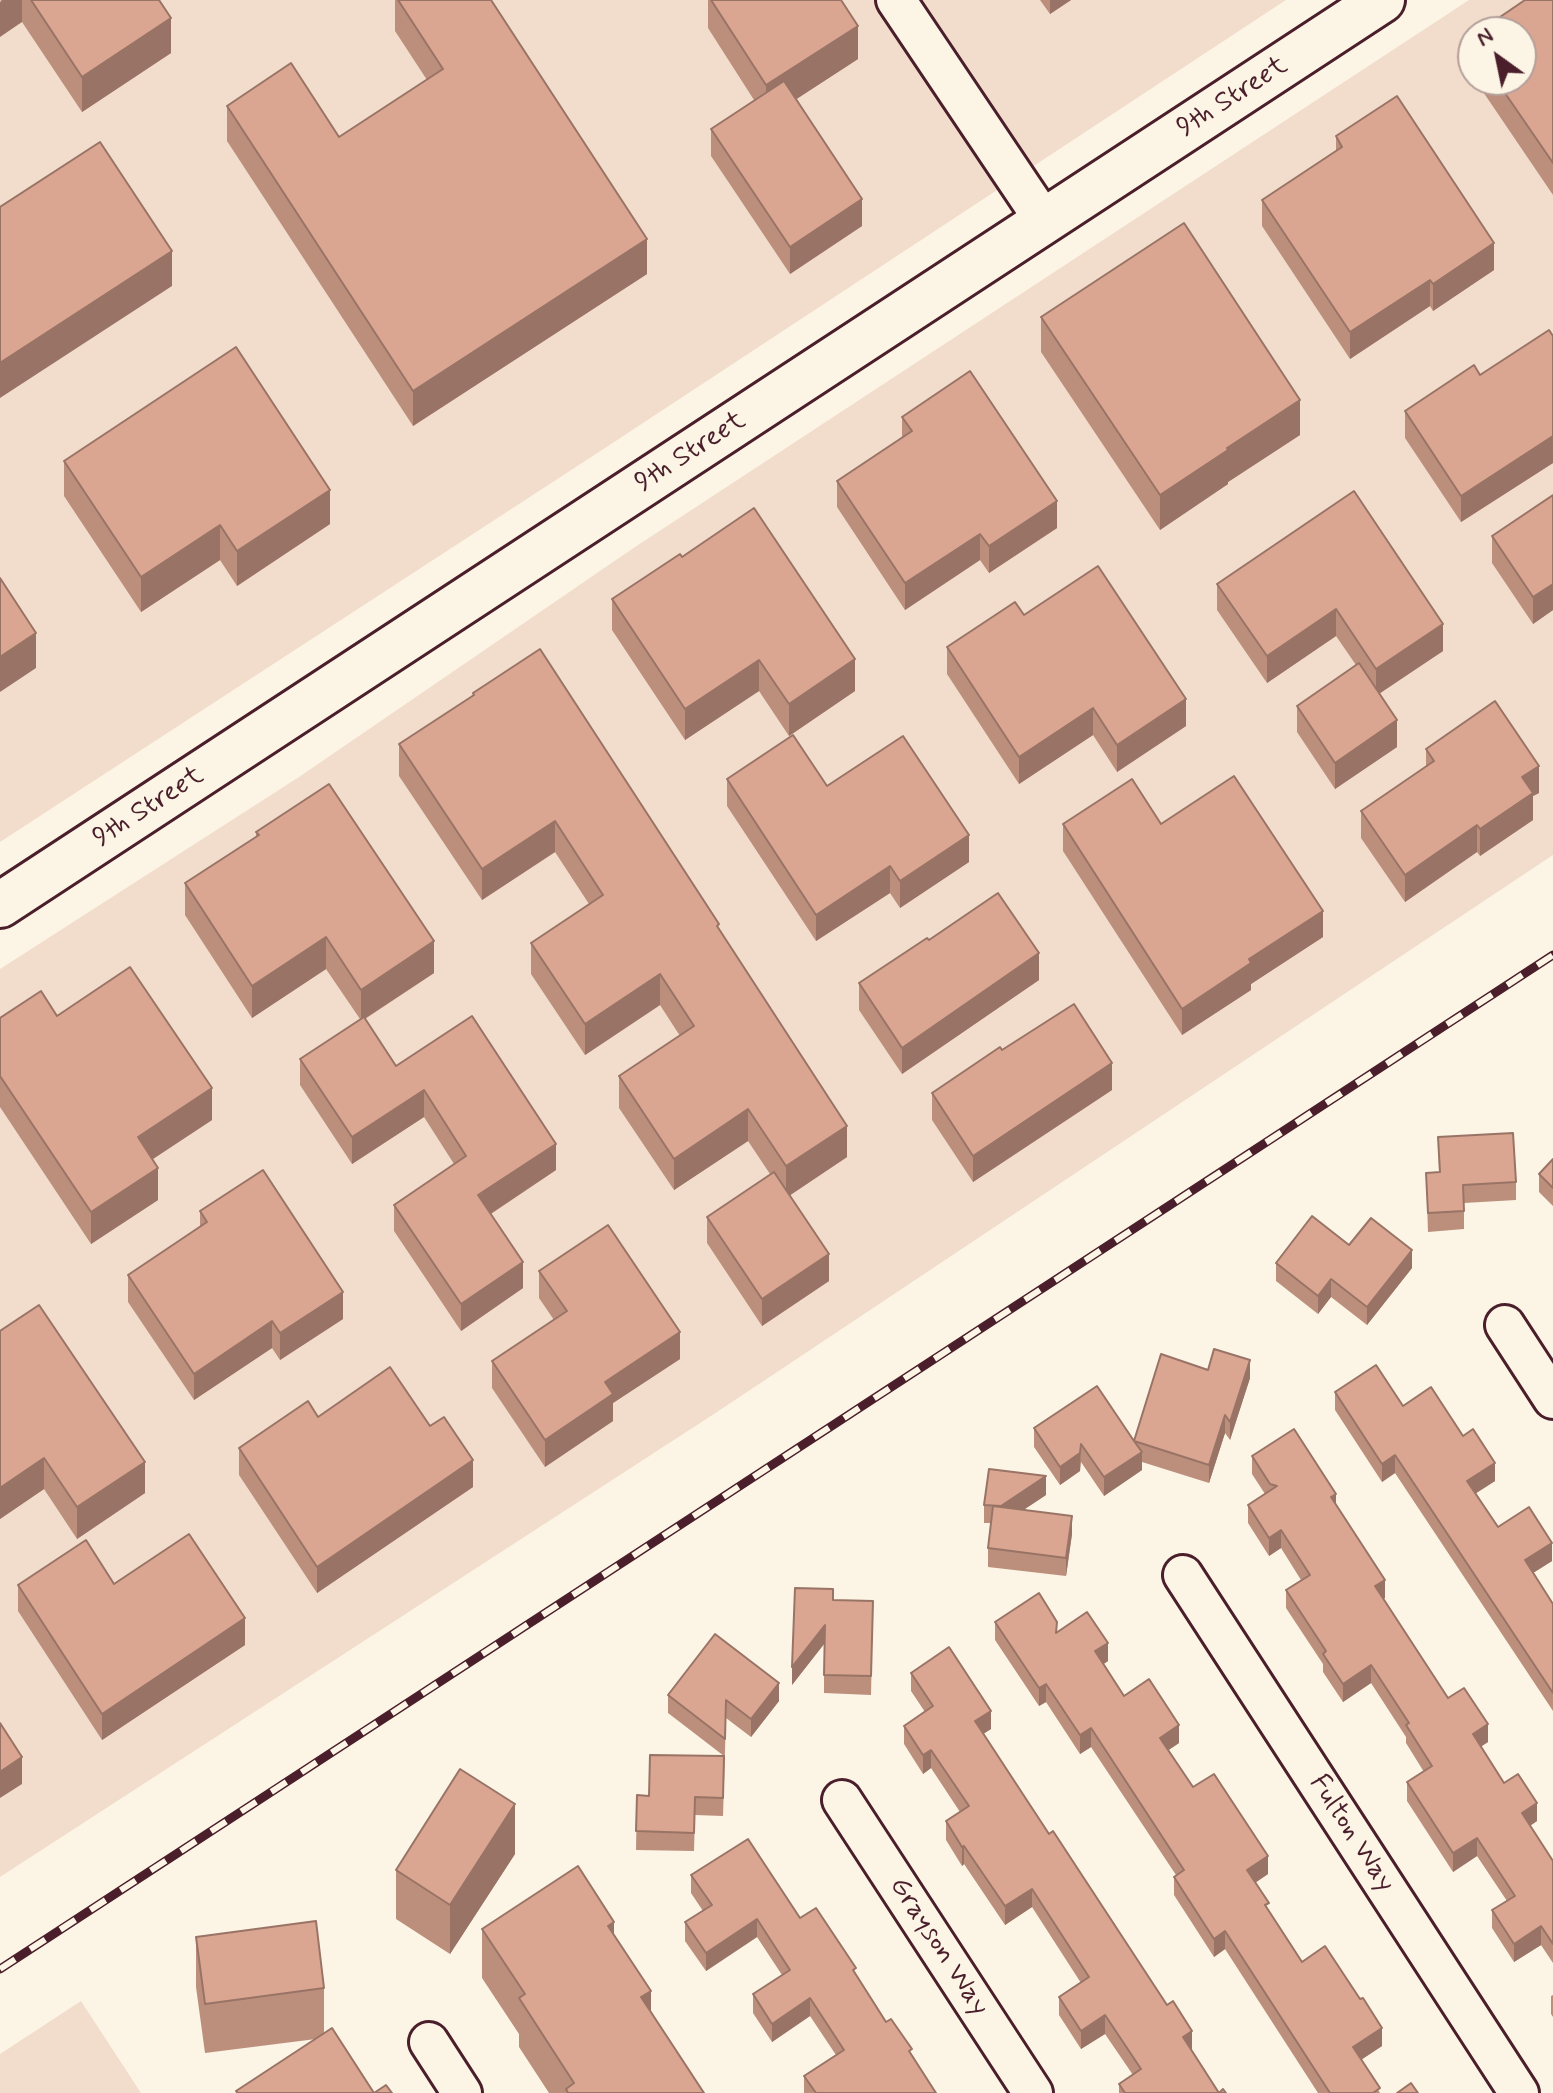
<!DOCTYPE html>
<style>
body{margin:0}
#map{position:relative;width:1553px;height:2093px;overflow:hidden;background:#fcf5e5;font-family:Mynerve,sans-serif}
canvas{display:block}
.north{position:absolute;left:1457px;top:16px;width:80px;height:80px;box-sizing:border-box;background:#fcf5e5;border:2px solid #b59f9b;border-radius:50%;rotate:327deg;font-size:22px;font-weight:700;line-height:32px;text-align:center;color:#4a1f2b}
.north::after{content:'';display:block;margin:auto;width:28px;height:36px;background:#4a1f2b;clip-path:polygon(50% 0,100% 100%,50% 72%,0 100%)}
</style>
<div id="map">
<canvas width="1553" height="2093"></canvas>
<div class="north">N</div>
</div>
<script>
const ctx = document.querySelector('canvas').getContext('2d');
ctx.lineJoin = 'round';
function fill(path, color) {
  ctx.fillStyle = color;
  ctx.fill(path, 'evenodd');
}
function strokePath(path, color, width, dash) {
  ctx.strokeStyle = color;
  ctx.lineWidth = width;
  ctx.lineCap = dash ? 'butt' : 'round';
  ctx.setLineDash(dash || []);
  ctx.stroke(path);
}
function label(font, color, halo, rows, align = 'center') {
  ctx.font = font + ' Mynerve,sans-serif';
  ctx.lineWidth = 7;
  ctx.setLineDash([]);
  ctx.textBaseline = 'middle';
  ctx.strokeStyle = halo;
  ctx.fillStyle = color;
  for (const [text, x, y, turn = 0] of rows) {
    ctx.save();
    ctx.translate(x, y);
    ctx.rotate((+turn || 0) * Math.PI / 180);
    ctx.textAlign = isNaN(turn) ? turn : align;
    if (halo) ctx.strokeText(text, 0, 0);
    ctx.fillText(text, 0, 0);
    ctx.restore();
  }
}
const built = new Path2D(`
 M0,0H1286L602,450L0,842Z
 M1469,0H1553V855L714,1414L0,1877V969L299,777L635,547ZM1473,32H1521V80H1473Z
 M81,2001L141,2093H0V2054Z`);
const minor = new Path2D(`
 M896,0L1045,222
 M1505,1325L1553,1399
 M1183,1575L1519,2093
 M842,1800L1033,2093
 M429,2042L462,2093`);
const tertiary = new Path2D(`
 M0,905L1382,0`);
const rail = new Path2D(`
 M0,1969L1553,955`);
const wall = new Path2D(`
 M0,0H159L171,53L82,112L22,22Z
 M395,0H491L647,274L413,426L227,141V106L339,137L427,80L395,31Z
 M708,0H841L858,59L796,99L862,226L790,274L711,156V129L754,100L708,28Z
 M1040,0H1071L1050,14Z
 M1553,0V195L1475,80H1521Z
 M1473,35V77L1468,70V39Z
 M1336,136L1494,270L1433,311L1430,306L1350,359L1262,226V200L1336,151Z
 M1041,317L1300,435L1228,482V484L1160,530L1041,352Z
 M1553,336V463L1461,522L1405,438V411L1480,375Z
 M902,417L1057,528L989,573L980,560L905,610L837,507V481L902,438Z
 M64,461L330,524L237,586L220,560L141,612L64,496Z
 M1354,491L1443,651L1379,693L1397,747L1335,789L1297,732V706L1356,665L1336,636L1267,683L1217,610V584Z
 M1553,495V610L1533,624L1492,563V536Z
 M682,557L855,691L789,736L759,691L685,740L612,630V599Z
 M1024,615L1186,726L1117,772L1093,735L1019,784L947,674V647Z
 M473,693L719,929L847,1157L790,1195L829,1281L762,1326L707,1243V1217L770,1174L748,1141L674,1190L619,1108V1076L680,1036L660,1005L585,1055L531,974V943L589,904L555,852L482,900L399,776V744L473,696Z
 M1426,749L1539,793L1533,796V820L1480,856L1477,852L1405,902L1361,838V811L1426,767Z
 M727,779L827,786L969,862L900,908L890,893L816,941L727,806Z
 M1063,824L1323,937L1251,984V990L1182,1035L1063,851Z
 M256,832L434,973L365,1019L396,1066L556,1170L491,1214L523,1288L461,1331L394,1231V1205L454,1164L424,1117L352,1164L300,1085V1059L360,1019L326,969L252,1018L185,915V883L256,837Z
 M929,940L1039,980L902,1074L859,1010V983Z
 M57,1016L212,1120L152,1159L158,1200L91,1244L0,1107V1018Z
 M1002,1050L1112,1090L973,1182L932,1120V1093Z
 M1438,1137L1516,1182V1200L1464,1203V1229L1428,1232L1426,1173L1439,1172Z
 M1553,1159V1206L1539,1192V1174Z
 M200,1211L343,1319L280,1360L272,1348L194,1400L128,1302V1275L200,1227Z
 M1349,1245L1412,1268L1367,1325L1331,1297L1318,1314L1276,1281V1263Z
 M539,1271L680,1359L613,1403V1421L545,1467L492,1388V1361L554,1320L539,1298Z
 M0,1331L145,1493L77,1539L44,1489L0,1519Z
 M1208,1370L1250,1378L1230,1440L1225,1433L1209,1483L1142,1462V1470L1104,1496L1081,1462L1080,1471L1060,1485L1034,1447V1428L1134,1441Z
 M1335,1392L1403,1406L1463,1436L1495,1481L1476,1493L1498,1527L1552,1561L1533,1573L1553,1604V1711L1395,1473L1382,1482L1335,1410Z
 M318,1417L430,1426L473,1487L317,1593L239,1475V1448Z
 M1252,1456L1336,1505L1385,1598L1383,1599L1448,1698L1488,1742L1481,1746L1504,1783L1537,1821L1530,1826L1553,1861V1963L1541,1945L1514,1962L1492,1928V1910L1507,1901L1477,1856L1453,1872L1407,1801V1782L1424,1772L1406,1743V1737L1371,1683L1343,1702L1323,1672V1664L1286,1608V1590L1301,1580L1281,1548L1269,1556L1248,1523V1505L1265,1494L1252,1474Z
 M1046,1495L1023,1510L1072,1534L1066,1576L988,1567V1548L991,1523H984V1505Z
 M114,1584L245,1645L102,1740L18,1611V1585Z
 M833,1600L873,1601L871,1695L824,1693V1643L792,1685Z
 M995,1622L1057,1632L1108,1661L1103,1664L1124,1696L1179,1743L1168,1750L1193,1787L1268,1874L1255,1883L1269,1911L1302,1962L1382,2046L1361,2060L1380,2093H1318L1225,1949L1214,1957L1174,1895V1877L1176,1875L1091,1747L1080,1754L1046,1702L1039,1706L995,1640Z
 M911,1673L991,1729L983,1734L1192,2049L1191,2050L1219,2093H1226H1119V2084L1133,2075L1105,2034L1081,2049L1059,2015V1997L1081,1983L1032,1907L1005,1925L964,1864L962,1866L946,1840V1821L960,1812L931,1768L923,1774L904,1744V1726L925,1712L911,1691Z
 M668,1695L779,1701L751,1737L726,1718L723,1816L695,1815L694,1851L636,1850L637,1795L649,1796L724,1756L668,1713Z
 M515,1854L450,1954L396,1919V1870Z
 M691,1875L800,1918L856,1975L886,2022L912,2055L936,2093H804V2076L836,2055L810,2016L772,2042L753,2013V1994L782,1975L757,1937L706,1971L685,1941V1922L703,1911L691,1893Z
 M482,1929L614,1934L651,2012L704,2093H549L519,2047V2034L482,1978Z
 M196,1937L324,1988V2033L374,2093H392H236V2091L316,2039L205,2053L196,1987Z
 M1553,1995V2017L1551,2014V1996Z`);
const shadedWall = new Path2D(`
 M3,0H22V22L0,37V2Z
 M1050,0H1071L1050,14Z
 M171,18V53L82,112V77Z
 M858,26V59L766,119V85Z
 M862,199V226L790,274V247Z
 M647,239V274L413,426V391Z
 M1494,243V270L1433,311V284Z
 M172,251V286L0,398V363Z
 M1430,280V306L1350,359V332Z
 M1300,400V435L1228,482V484L1160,530V495L1227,448Z
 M1553,436V463L1461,522V496Z
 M330,490V524L237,586V551Z
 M1057,501V528L989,573V546Z
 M220,525V560L141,612V577Z
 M980,534V560L905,610V583Z
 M1553,584V610L1533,624V597Z
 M1336,609V636L1267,683V656Z
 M1443,624V651L1376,696V669Z
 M36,633V668L0,692V657Z
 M855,659V691L789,736V704Z
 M759,660V691L685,740V709Z
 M1186,699V726L1117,772V745Z
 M1093,708V735L1019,784V757Z
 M1397,720V747L1335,789V763Z
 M1539,766V793L1533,796V820L1480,856V829L1522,777Z
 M555,821V852L482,900V869Z
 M1477,825V852L1405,902V875Z
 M969,835V862L900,908V881Z
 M890,866V893L816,941V915Z
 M1323,911V937L1251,984V990L1182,1035V1009L1249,959Z
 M326,937V969L252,1018V986Z
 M434,941V973L361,1021V990Z
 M1039,953V980L902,1074V1048Z
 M660,974V1005L585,1055V1024Z
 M1112,1063V1090L973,1182V1156Z
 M212,1088V1120L138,1169V1137Z
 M424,1090V1117L352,1164V1137Z
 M748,1109V1141L674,1190V1159Z
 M847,1126V1157L786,1198V1166Z
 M556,1144V1170L478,1222V1195Z
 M158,1168V1200L91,1244V1212Z
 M1412,1250V1268L1367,1325V1307Z
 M829,1254V1281L762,1326V1299Z
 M523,1262V1288L461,1331V1304Z
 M1331,1279V1297L1318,1314V1296Z
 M343,1292V1319L280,1360V1333Z
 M272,1321V1348L194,1400V1374Z
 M680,1332V1359L613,1403V1421L545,1467V1440L605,1382Z
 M1250,1360V1378L1230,1440V1422Z
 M1225,1415V1433L1209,1483V1465Z
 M1081,1444L1080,1471L1060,1485V1467Z
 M1142,1452V1470L1104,1496V1477Z
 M1395,1455V1473L1382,1482V1464Z
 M44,1458V1489L0,1519V1488Z
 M473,1460V1487L317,1593V1567Z
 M145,1462V1493L77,1539V1507Z
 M1495,1463V1481L1467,1499V1481Z
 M1046,1476V1495L1001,1525V1506Z
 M1336,1494V1512L1331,1497Z
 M1072,1516V1534L1066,1576V1558Z
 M1281,1530V1548L1269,1556V1538Z
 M1552,1543V1561L1525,1578V1560Z
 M1385,1580V1598L1375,1604V1586Z
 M245,1618V1645L102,1740V1714Z
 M825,1625V1643L792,1685V1667Z
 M1108,1643V1661L1095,1670V1651Z
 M1371,1665V1683L1343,1702V1684Z
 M779,1683V1701L751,1737V1719Z
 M1046,1684V1702L1039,1706V1688Z
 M991,1711V1729L975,1739V1721Z
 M1488,1724V1742L1473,1752V1734Z
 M1179,1725V1743L1160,1756V1738Z
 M1091,1728V1747L1080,1754V1735Z
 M931,1750V1768L923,1774V1755Z
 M22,1757V1784L0,1798V1772Z
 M1537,1803V1821L1522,1831V1813Z
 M515,1804V1854L450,1954V1905Z
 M1477,1838V1856L1453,1872V1853Z
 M964,1846V1864L962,1866V1847Z
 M1268,1856V1874L1247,1888V1870Z
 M1032,1889V1907L1005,1925V1906Z
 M757,1919V1937L706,1971V1953Z
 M614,1922V1972L608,1926Z
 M1541,1926V1945L1514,1962V1944Z
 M1225,1931V1949L1214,1957V1939Z
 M651,1991V2040L641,1997Z
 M810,1998V2016L772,2042V2024Z
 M1105,2015V2034L1081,2049V2031Z
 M1382,2028V2046L1353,2065V2047Z
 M1192,2031V2049L1183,2055V2037Z`);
const building = new Path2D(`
 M31,0H159L171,18L82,77Z
 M398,0H491L647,239L413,391L227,106L291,63L339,137L443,69Z
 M711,0H841L858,26L766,85Z
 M1525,0H1553V163L1496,80H1521V32H1478Z
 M1473,35V45L1468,39Z
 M784,81L862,199L790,247L711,129Z
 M1397,96L1494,243L1433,284L1430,280L1350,332L1262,200L1342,147L1336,136Z
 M100,142L172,251L0,363V207Z
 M1184,223L1300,400L1227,448L1228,450L1160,495L1041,317Z
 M1549,330L1553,336V436L1461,496L1405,411L1474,365L1480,375Z
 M236,347L330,490L237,551L220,525L141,577L64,461Z
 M970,371L1057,501L989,546L980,534L905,583L837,481L912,431L902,417Z
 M1354,491L1443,624L1376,669L1336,609L1267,656L1217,584Z
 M1553,495V584L1533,597L1492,536Z
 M754,508L855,659L789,704L759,660L685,709L612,599L680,554L682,557Z
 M1098,566L1186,699L1117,745L1093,708L1019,757L947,647L1015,602L1024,615Z
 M0,578L36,633L0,657Z
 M540,649L719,924L717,926L847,1126L786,1166L748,1109L674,1159L619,1076L694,1026L660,974L585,1024L531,943L603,895L555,821L482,869L399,744L474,695L473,693Z
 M1359,663L1397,720L1335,763L1297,706Z
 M1495,701L1539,766L1522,777L1533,793L1480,829L1477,825L1405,875L1361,811L1434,761L1426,749Z
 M793,735L827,786L903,736L969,835L900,881L890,866L816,915L727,779Z
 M1234,776L1323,911L1249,959L1251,963L1182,1009L1063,824L1132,779L1161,824Z
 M329,784L434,941L361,990L326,937L252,986L185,883L259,835L256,832Z
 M998,893L1039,953L902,1048L859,983L927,938L929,940Z
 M130,967L212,1088L138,1137L158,1168L91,1212L0,1076V1018L41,991L57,1016Z
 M1074,1004L1112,1063L973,1156L932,1093L1000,1047L1002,1050Z
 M472,1016L556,1144L478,1195L523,1262L461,1304L394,1205L466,1156L424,1090L352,1137L300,1059L364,1017L396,1066Z
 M1513,1133L1516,1182L1463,1185L1464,1211L1428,1213L1426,1173L1440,1172L1438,1137Z
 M1553,1159V1188L1539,1174Z
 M263,1170L343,1292L280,1333L272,1321L194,1374L128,1275L207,1222L200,1211Z
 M774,1172L829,1254L762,1299L707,1217Z
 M1312,1216L1349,1245L1371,1218L1412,1250L1367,1307L1331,1279L1318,1296L1276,1263Z
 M608,1225L680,1332L605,1382L613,1394L545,1440L492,1361L567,1311L539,1271Z
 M39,1305L145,1462L77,1507L44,1458L0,1488V1331Z
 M1214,1349L1250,1360L1230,1422L1225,1415L1209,1465L1134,1441L1142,1452L1104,1477L1081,1444L1080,1453L1060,1467L1034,1428L1097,1386L1134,1441L1161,1354L1208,1370Z
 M1376,1365L1403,1406L1431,1387L1463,1436L1473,1429L1495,1463L1467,1481L1498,1527L1529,1507L1552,1543L1525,1560L1553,1604V1693L1395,1455L1382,1464L1335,1392Z
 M390,1367L430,1426L444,1417L473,1460L317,1567L239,1448L308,1401L318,1417Z
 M1294,1429L1336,1494L1331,1497L1385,1580L1375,1586L1448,1698L1464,1688L1488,1724L1473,1734L1504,1783L1518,1774L1537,1803L1522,1813L1553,1861V1944L1541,1926L1514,1944L1492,1910L1515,1896L1477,1838L1453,1853L1407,1782L1432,1766L1406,1725L1409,1723L1371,1665L1343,1684L1323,1654L1326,1651L1286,1590L1310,1575L1281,1530L1269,1538L1248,1505L1277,1486L1270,1484L1252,1456Z
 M989,1469L1046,1476L1001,1506L984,1505Z
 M993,1506L1072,1516L1066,1558L988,1548Z
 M189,1534L245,1618L102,1714L18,1585L86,1540L114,1584Z
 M795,1588L833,1589V1600L873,1601L871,1676L824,1675L825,1625L792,1667Z
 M1039,1593L1057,1622L1056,1633L1087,1612L1108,1643L1095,1651L1124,1696L1149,1679L1179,1725L1160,1738L1193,1787L1214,1774L1268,1856L1247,1870L1269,1903L1265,1905L1302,1962L1325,1946L1360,1999L1363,1998L1382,2028L1353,2047L1380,2088L1373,2093H1330L1225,1931L1214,1939L1174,1877L1184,1870L1091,1728L1080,1735L1046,1684L1039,1688L995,1622Z
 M715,1634L779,1683L751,1719L726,1700L725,1739L668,1695Z
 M949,1647L991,1711L975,1721L1049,1834L1053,1831L1167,2005L1173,2001L1192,2031L1183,2037L1219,2093L1223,2089L1226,2093H1125L1119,2084L1141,2069L1105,2015L1081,2031L1059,1997L1089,1977L1032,1889L1005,1906L964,1846L962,1847L946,1821L969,1806L931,1750L923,1755L904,1726L933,1706L911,1673Z
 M0,1723L22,1757L0,1772Z
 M650,1755L724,1756L723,1798L695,1797L694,1833L636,1831L637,1795L649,1796Z
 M460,1769L515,1804L450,1905L396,1870Z
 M748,1839L800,1918L816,1908L856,1968L853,1970L886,2022L891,2019L912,2049L909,2051L936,2093H816L804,2076L844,2050L810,1998L772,2024L753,1994L790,1970L757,1919L706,1953L685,1922L712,1905L691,1875Z
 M578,1866L614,1922L608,1926L651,1991L641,1997L704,2093H568L566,2089L574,2083L519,1998L525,1994L482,1929Z
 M316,1921L324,1988L205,2004L196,1937Z
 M332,2028L374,2093L386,2085L392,2093H238L236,2091Z
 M1411,2083L1418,2093H1397Z`);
const streetNames = [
 ["9th Street",1233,98,-33],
 ["9th Street",691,453,-33],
 ["9th Street",149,808,-33],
 ["Fulton Way",1351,1834,57],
 ["Grayson Way",938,1947,57]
];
fill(built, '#f2ddcc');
strokePath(minor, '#4a1f2b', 44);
strokePath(tertiary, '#4a1f2b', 50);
strokePath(minor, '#fcf5e5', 38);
strokePath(tertiary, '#fcf5e5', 44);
strokePath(rail, '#4a1f2b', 9);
strokePath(rail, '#fcf5e5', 6, [18]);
fill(wall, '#bc8f7d');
fill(shadedWall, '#997466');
fill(building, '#dba691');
strokePath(building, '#997466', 2);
label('28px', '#4a1f2b', '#fcf5e5', streetNames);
</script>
